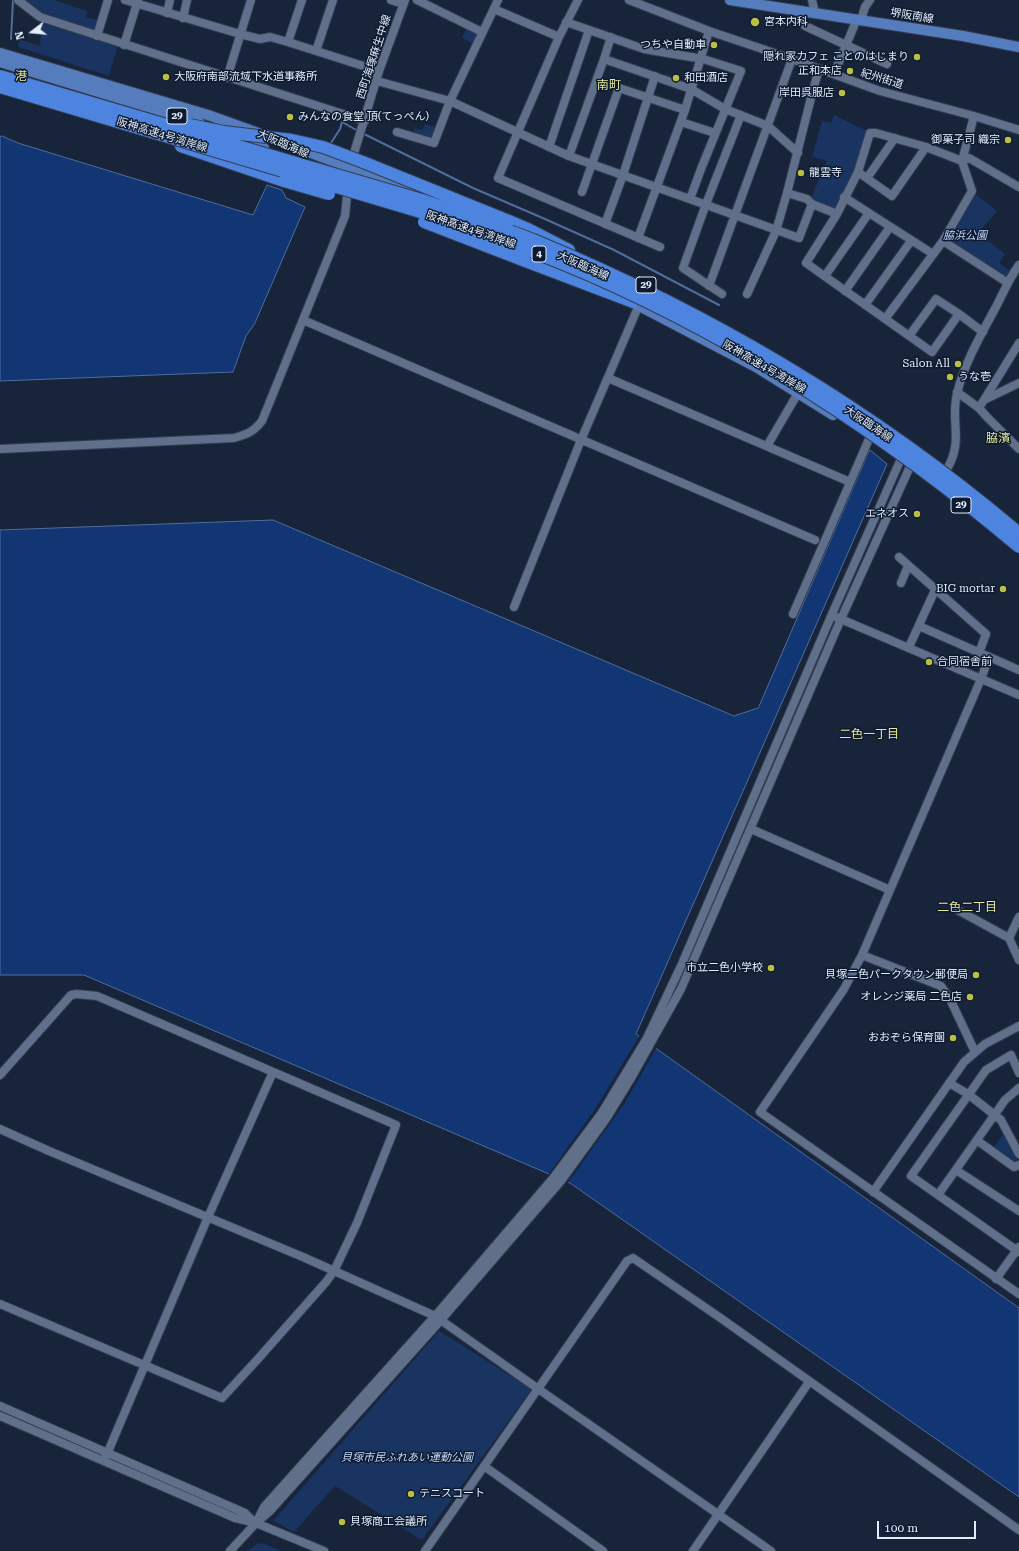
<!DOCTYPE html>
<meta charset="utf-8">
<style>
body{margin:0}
#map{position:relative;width:1019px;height:1551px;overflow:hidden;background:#17243a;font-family:"Roboto Serif",serif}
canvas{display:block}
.north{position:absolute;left:12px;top:12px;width:40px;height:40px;-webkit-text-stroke:3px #0d1a2f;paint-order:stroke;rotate:254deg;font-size:11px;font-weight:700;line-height:16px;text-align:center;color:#e2ecfb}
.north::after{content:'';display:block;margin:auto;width:14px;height:18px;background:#e2ecfb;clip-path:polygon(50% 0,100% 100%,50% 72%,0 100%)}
.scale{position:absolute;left:877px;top:1521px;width:99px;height:18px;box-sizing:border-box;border:2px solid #e2ecfb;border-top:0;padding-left:5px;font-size:12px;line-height:14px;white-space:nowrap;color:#e2ecfb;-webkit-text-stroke:3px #0d1a2f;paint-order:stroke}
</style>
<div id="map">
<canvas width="1019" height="1551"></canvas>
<div class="north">N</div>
<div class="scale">100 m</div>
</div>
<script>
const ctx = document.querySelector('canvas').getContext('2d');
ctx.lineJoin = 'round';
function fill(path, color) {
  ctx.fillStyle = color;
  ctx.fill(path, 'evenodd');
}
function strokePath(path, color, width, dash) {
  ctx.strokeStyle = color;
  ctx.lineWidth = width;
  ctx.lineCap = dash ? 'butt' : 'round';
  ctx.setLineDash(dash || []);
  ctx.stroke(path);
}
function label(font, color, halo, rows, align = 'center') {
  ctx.font = font + ' "Roboto Serif","Noto Sans JP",serif';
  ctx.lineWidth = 3;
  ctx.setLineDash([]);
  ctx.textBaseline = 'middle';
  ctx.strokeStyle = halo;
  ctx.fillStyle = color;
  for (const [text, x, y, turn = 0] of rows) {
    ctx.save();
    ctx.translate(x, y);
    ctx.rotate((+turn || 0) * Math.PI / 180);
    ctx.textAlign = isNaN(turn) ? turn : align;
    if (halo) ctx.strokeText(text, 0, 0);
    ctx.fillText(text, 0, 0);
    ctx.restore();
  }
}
const green = new Path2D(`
 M21,0H54L87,11L86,17L101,21L97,36L40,16Z
 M42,23L118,45L109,76L18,47L19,39L40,46Z
 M468,26L482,32L476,45L462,38Z
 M834,115L867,131L855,169L836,210L811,198L827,161L812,157L822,121L831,123Z
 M425,124L438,128L433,141L413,135L415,128L422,130Z
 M975,194L997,211L978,233L1005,254L999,263L1010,271L1006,280L947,241Z
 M1004,1133L1018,1161L1014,1163L994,1147Z
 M439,1331L532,1389L422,1540L335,1486L294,1532L273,1521Z
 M262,1543L282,1551H247L257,1544Z`);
const water = new Path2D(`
 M2,136L18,143L253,215L267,185L282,190L286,198L305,207L255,323L246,336L233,372L0,381V137Z
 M870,450L887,464L636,1034L1019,1308V1497L570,1183L84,975H0V530L273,520L734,716L758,708Z`);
const pier = new Path2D(`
 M640,1035L657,1047L624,1104L567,1184L548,1175L596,1108Z`);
const stream = new Path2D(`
 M11,39L13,0
 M362,133L473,188L545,219L614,250L719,305
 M329,146L340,129L342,122L358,131`);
const minor = new Path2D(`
 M18,0L40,17L365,121
 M125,0L240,34L260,39L270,37L288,42L379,71
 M391,0L403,4
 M417,0L482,32
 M629,0L709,31L792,59L880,91L974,116L1019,130
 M812,0L815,13
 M494,9L559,37L578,0
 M799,10L801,22L805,26L887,64
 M167,13L170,0
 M183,18L187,0
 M861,20L865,7L870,0
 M566,22L644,49L697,58H700L741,71L701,169L690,199
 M97,36L108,0
 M559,37L498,178L660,247
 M288,42L302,0
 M124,45L138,0
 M316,51L333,0
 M604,59L611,37
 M834,74L857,19
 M227,78L251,0
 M377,81L450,101L569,156L799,238L812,204L837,214
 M681,122L715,133
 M397,132L434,143L450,101L498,0
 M549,147L589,30
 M569,156L604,59L691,89L725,109L768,126L798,153
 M962,161L969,158L1019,187
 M962,161L974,116
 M351,163L379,71L405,0
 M858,172L892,196L926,147
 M867,178L895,138
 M582,192L619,88L685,110
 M844,197L933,254
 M812,204L807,199L787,193L813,90L819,69
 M605,224L623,175L655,76
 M638,238L685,110L709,31
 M943,241L1008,283
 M825,276L869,213
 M709,286L792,59
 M845,291L890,227
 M722,294L683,268L706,204L741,115
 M747,294L776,231L787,193
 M865,305L911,241
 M885,319L943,241L972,191L962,161L926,147L876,133H870L858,172L837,214L806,263L932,352L959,314L983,332
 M303,320L815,540
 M909,336L936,299L959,314
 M608,378L850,482
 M957,392L979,408L987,417L1019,449
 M984,400L1019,383
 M979,408L1019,343
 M767,446L798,393
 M0,449L234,438C248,434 253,432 262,421L345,216L348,186
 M947,469C964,440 950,422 957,394C964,363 982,333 997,305C1004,291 1010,277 1019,265
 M899,557L986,634L979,653
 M901,583L908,566
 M514,607L581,440L639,305
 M793,614L869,439
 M836,617L1019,695
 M919,626L1019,670
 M909,647L935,590
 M989,657L981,679L862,955L844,989L760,1112L1019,1294
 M751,829L890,890
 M954,908L1009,938L1019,960
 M1009,938L1019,917
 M862,955L941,986L951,1001L975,1052
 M1019,1073L1011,1055L986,1070L911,1176L1019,1252
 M0,1075L71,995L77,994L97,996L396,1125L357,1223L334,1271L326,1282L257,1360L222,1398L0,1304
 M949,1083L968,1094L1001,1120L1019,1154
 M0,1129L49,1151L303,1257L435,1316L554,1400L771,1551
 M978,1141L1014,1167L1019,1165
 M956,1170L1019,1211
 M873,1192L964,1062L985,1044L1019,1026
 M938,1195L1005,1100L1019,1088
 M996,1279L1019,1247
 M0,1406L245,1513L255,1523
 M0,1416L235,1518L256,1523L324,1551
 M104,1461L208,1217L273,1072
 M484,1466L603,1551
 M257,1521L264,1507L435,1316L554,1177L601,1114L647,1038L681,966L832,614L904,452
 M230,1551L256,1523L270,1511L441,1320L561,1181L606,1119L630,1080L681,989L841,619L913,460
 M425,1551L627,1261L633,1258L722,1319L1019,1530
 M693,1551L809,1382`);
const major = new Path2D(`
 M730,0L963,36L1019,47
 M0,53L208,115L258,133
 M0,62L200,123
 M230,135L264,148
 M284,143L430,197
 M626,299L756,367L833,415`);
const highway = new Path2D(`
 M181,146L284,181
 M509,221L528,229L569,250
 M525,261L633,302`);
const highwayBridge = new Path2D(`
 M0,76L422,200C460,213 498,226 536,241C710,313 875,411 1019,533
 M0,87L424,213C481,232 537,252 592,276C746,344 890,438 1019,547
 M190,125L224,132L292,140L323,147L363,162L509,221
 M284,181L329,194
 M424,222L525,261`);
const markers = [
 [755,22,5,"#bdbf43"],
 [714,45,4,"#bdbf43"],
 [917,57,4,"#bdbf43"],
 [850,71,4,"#bdbf43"],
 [166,77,4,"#bdbf43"],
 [676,78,4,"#bdbf43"],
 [842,93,4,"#bdbf43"],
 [290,117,4,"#bdbf43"],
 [1008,140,4,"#bdbf43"],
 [801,173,4,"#bdbf43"],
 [958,364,4,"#bdbf43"],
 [950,377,4,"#bdbf43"],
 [917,514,4,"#bdbf43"],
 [1003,589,4,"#bdbf43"],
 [929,662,4,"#bdbf43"],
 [771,968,4,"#bdbf43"],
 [976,975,4,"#bdbf43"],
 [970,997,4,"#bdbf43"],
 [953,1038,4,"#bdbf43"],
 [411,1494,4,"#bdbf43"],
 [342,1522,4,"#bdbf43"]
];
const shields = [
 [177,116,20],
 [539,254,14],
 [646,285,20],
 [961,505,20]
];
const shieldNames = [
 ["29",177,116],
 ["4",539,254],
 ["29",646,285],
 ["29",961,505]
];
const streetNames = [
 ["堺阪南線",912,16,9],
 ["西町海塚麻生中線",374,57,-72],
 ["紀州街道",882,79,17],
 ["阪神高速4号湾岸線",162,135,17],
 ["大阪臨海線",283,144,23],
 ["阪神高速4号湾岸線",471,230,19],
 ["大阪臨海線",583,266,24],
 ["阪神高速4号湾岸線",764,367,30],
 ["大阪臨海線",868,424,34]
];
const poiNames = [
 ["宮本内科",764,22,"left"],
 ["つちや自動車",706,45],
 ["隠れ家カフェ ことのはじまり",909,57],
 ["正和本店",842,71],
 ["大阪府南部流域下水道事務所",174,77,"left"],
 ["和田酒店",684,78,"left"],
 ["岸田呉服店",834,93],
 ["みんなの食堂 頂(てっぺん)",298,117,"left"],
 ["御菓子司 織宗",1000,140],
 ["龍雲寺",809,173,"left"],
 ["Salon All",950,364],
 ["うな壱",958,377,"left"],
 ["エネオス",909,514],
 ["BIG mortar",995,589],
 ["合同宿舎前",937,662,"left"],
 ["市立二色小学校",763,968],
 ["貝塚二色パークタウン郵便局",968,975],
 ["オレンジ薬局 二色店",962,997],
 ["おおぞら保育園",945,1038],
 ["テニスコート",419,1494,"left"],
 ["貝塚商工会議所",350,1522,"left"]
];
const parkNames = [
 ["脇浜公園",965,236],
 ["貝塚市民ふれあい運動公園",407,1458]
];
const neighbourhoodNames = [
 ["港",21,76],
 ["南町",609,85],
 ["脇濱",998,438],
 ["二色一丁目",869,734],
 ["二色二丁目",967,907]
];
fill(green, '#193460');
fill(water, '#113673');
strokePath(water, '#506d9c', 1);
fill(pier, '#17243a');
strokePath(stream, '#506d9c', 2);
strokePath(minor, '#343d50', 10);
strokePath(major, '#343d50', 12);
strokePath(highway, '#343d50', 14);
strokePath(minor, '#60708a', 8);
strokePath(major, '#557cbd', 10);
strokePath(highway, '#4d84df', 12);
strokePath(highwayBridge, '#343d50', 14, []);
strokePath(highwayBridge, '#4d84df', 12);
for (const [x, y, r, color] of markers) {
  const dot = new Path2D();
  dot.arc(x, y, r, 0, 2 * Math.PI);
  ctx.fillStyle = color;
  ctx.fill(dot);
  strokePath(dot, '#0d1a2f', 1.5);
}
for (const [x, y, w] of shields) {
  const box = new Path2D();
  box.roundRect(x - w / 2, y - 8, w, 16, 3);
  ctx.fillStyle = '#0d1a2f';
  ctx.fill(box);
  strokePath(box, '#e2ecfb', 1);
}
label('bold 10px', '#e2ecfb', null, shieldNames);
label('11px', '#e2ecfb', '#0d1a2f', streetNames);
label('11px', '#e2ecfb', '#0d1a2f', poiNames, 'right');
label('italic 11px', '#c0d7fc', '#0d1a2f', parkNames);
label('12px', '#e6e99b', '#0d1a2f', neighbourhoodNames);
</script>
